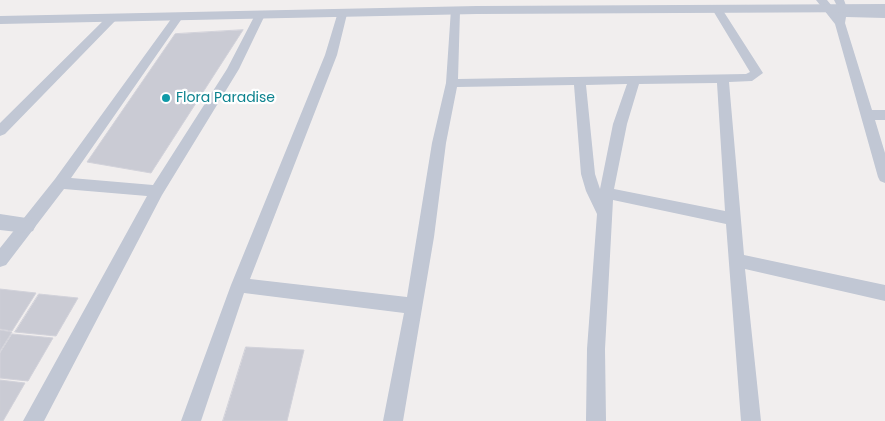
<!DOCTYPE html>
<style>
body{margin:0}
canvas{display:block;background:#f1eeee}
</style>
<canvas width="885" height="421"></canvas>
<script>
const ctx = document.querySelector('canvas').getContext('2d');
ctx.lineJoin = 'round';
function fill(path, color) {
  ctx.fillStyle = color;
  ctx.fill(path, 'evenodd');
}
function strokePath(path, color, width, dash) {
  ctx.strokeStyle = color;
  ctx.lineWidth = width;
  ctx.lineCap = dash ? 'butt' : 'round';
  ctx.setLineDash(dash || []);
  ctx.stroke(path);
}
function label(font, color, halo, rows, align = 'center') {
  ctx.font = font + ' Poppins,sans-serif';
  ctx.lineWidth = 4.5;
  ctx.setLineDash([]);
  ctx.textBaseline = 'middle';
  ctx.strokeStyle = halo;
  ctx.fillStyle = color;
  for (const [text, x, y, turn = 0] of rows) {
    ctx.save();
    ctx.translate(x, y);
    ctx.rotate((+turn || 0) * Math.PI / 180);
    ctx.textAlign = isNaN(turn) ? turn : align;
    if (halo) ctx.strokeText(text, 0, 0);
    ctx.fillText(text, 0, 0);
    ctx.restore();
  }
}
const building = new Path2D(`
 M243,30L151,173L87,162L175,34Z
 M0,289L36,293L12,331L0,329Z
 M39,294L78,298L56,336L15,332Z
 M0,330L12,332L0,351Z
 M12,334L53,338L28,381L0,378V353Z
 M246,347L304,350L287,421H223Z
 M0,380L25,383L3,421H0Z`);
const minor = new Path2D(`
 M816,0H827L836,11L838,8L834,0H844L848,11L885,12V18L846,17L845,23L872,110H885V120H875L885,153V183L880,181L878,177L835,24Z
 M717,6L722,9L763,73L752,81L729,82L744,255L885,285V301L745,269L761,421H741L726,224L613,200L605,349L606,421H586L587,349L597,214L586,191L581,174L574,85L457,87L446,143L434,237L403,421H383L404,313L244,293L201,421H181L231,285L325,55L338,12H346L347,14L337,55L250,279L407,297L432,143L446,83L451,9L455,8L460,11L458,79L746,74L750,72L712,9ZM717,83L725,211L614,189L627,124L639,84ZM627,84L613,124L600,189L595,174L586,85Z
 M260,12L265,15L239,69L162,195L44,421H23L147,196L64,189L6,265L0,267V248L55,179L174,15L178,14L183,17L71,178L153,185L227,69L255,15Z
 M113,14L118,17L117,19L5,134L0,136V123L109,15Z`);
const tertiary = new Path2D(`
 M885,4V12L477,14L0,24V16L477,6Z
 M0,214L33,219L36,225L33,231L26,233L0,230Z`);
const markers = [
 [166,98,5,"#0f9aa8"]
];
const cultureNames = [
 ["Flora Paradise",176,98]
];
fill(building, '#cacbd4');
strokePath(building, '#d2d2da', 1);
fill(minor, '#c1c7d4');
fill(tertiary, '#c1c7d4');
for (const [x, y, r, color] of markers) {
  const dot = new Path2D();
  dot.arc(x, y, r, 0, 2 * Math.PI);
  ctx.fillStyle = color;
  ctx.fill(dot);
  strokePath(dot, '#fff', 2);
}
label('14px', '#0d838f', '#fff', cultureNames, 'left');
</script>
